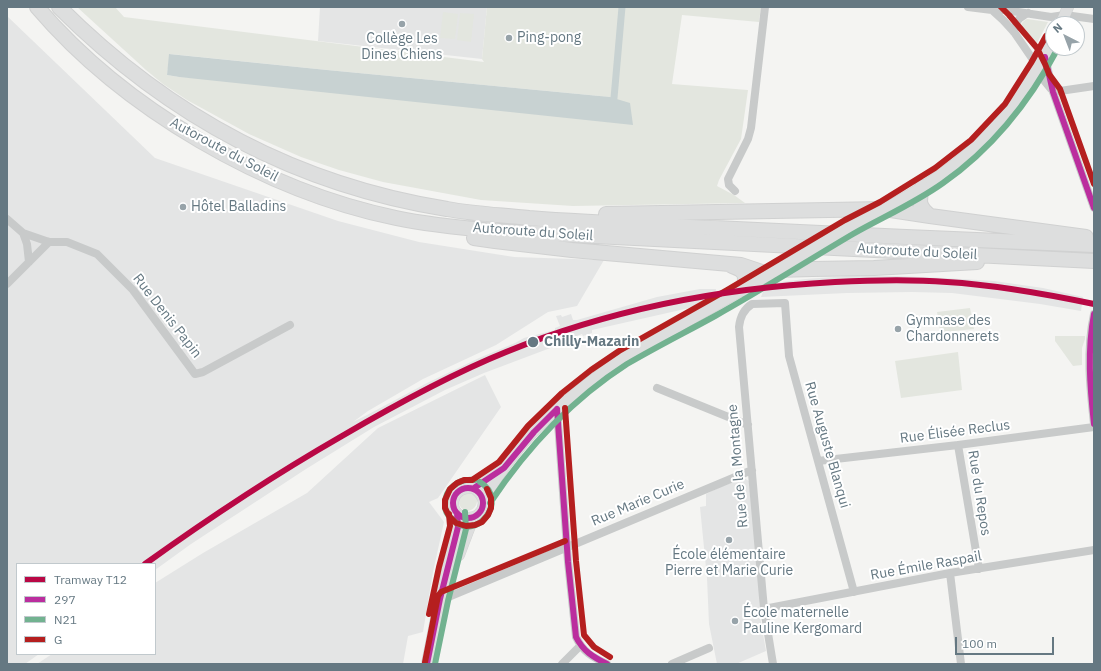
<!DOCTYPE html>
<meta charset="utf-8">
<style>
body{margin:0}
#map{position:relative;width:1101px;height:671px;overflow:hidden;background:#f4f4f2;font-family:"IBM Plex Sans",sans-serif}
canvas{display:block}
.frame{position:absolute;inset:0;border:8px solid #657882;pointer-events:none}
.legend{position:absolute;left:16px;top:563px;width:140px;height:92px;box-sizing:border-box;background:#fff;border:1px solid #c1c9cd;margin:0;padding:5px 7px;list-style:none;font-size:12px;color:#657882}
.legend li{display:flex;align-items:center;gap:8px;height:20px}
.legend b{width:20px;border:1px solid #c1c9cd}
.north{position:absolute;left:1045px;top:16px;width:40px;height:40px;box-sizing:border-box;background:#fff;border:1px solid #c1c9cd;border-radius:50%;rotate:318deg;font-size:11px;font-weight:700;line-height:16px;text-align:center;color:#657882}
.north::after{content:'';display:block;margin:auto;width:14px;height:18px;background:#97a3a9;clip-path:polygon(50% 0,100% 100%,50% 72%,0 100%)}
.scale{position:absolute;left:955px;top:637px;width:99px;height:18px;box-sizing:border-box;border:2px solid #657882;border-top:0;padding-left:5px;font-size:12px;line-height:14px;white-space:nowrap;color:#657882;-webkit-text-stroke:3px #fff;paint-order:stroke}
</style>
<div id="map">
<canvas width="1101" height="671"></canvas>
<div class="frame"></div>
<ul class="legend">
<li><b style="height:5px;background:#b90845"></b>Tramway T12</li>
<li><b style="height:5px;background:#bb2e9e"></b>297</li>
<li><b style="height:5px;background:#72b290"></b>N21</li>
<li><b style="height:5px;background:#b51f1f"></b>G</li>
</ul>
<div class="north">N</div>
<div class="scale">100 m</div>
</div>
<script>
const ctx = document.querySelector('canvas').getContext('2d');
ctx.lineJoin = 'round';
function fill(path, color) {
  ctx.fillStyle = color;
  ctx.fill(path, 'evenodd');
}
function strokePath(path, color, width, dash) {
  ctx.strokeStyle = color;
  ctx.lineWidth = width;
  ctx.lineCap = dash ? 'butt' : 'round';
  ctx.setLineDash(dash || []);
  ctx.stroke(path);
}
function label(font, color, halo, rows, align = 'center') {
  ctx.font = font + ' "IBM Plex Sans",sans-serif';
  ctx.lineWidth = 4;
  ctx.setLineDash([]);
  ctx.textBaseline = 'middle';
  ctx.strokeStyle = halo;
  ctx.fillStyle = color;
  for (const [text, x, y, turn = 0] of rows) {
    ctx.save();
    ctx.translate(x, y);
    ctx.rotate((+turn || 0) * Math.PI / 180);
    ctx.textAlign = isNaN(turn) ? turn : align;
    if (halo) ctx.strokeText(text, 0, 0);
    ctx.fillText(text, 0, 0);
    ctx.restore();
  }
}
const built = new Path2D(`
 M320,7H487L482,59L318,41Z
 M7,16L155,158L338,221L419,242L514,257L604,260L577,306L548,312L496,345L423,379L368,411L353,422L367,415L427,383L479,358L515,343L524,338L555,330V328L560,326L556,316L561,315L562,317L571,314L573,320H577L657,297L700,289H716L714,300L709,303L685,309L592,330V333L583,336L582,334L563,341L561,344L484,373L445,390L374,427L306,469L191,544L155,570V564H17V654H39L25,664H7Z
 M848,276H895L945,278L994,281L1043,288L1083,297L1081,311L1040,304L952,293L912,292L847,293L761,297L766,284L805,279Z
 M485,375L501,407L438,498L429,502L444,522L433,572L423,632L408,636L403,664H37L52,654H155V583L203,553L307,493L378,428Z
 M744,478L749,481L759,573L760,617L766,651L736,664H717L709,624L707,578L700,507L706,506V494L720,487Z`);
const green = new Path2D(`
 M77,7H115L124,17L484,62L482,59L487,7H761L759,22L682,15L672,84L748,90L741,139L719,180L717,186L734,195L745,203L573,206L481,200L383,182L339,170L301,157L249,134L187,100L163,84L146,70ZM170,54L327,70L610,97L179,77L167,75Z
 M443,12L458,14L455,39L440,38Z
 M460,13L474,14L471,42L457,40Z
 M1027,19L1048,22L1037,43L1030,44C1024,36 1014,26 1027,19Z
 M970,308L974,329L944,332L940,331L937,312Z
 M1055,336H1085V339L1082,348V365L1073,366L1055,341Z
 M958,352L962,390L901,398L895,361Z
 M471,491L477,498C479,513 458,517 458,497Z`);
const water = new Path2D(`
 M169,54L327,70L610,97L630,103L633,125L179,77L167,75Z`);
const canal = new Path2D(`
 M614,98L622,7`);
const street = new Path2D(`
 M968,7L992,10H1005L1051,17L1065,15L1094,19
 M992,10L1003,20L1014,32L1038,67L1042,78L1051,89
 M1014,32C1017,20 1017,19 1028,13
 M1045,57L1053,92L1094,208
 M1053,92L1094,86
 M735,191L729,185L728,179L748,139L751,128L765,7
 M7,219L23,233L49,242H67L97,254L133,290L195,374L203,372L290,325
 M23,233L27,244L29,262
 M7,284L49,242
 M1094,314C1086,350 1090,388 1094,424
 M657,388L748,425
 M557,409L568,562L576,637C583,652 592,657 607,664
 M958,445L979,569
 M818,461L958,445L1094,427
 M950,573L961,664
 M446,598L752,470
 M764,609L950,573L1094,550
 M562,664L580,646
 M672,664L709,648
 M773,664L764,609L739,327C740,317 744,309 752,304L785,303L789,356L854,592`);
const secondary = new Path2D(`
 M1061,24L1068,7
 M849,227C880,212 911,196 939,176C989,142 1026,94 1053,40
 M474,488C483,494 488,505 479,514C476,517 471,518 467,518C445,515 450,484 474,488L497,472
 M483,499C501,470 521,442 546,419C570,396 596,377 623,358L805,254
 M459,555L473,518
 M427,664L440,599L458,527L457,513`);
const highway = new Path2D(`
 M37,7C124,109 265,191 396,218C429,225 462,228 495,231L1094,261
 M59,7C167,115 296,185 447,209C474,214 501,215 529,218C591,223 653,225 715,228C841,234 968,240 1094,245
 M922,187C919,202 918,206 930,216
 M606,214L884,209L930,216L1086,237
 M474,238L495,241L572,250L741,265L768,274
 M798,258L805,266L812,269L874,268L977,262
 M732,266C746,271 746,275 744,289
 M776,270L812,269`);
const secondaryBridge = new Path2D(`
 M805,254L849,227`);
const bus1 = new Path2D(`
 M1045,57L1053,92L1094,208
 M1094,314C1087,351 1090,387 1094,424
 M557,409L568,562L576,637C583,651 593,657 607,664
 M453 503a15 15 0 1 1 30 0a15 15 0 1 1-30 0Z
 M474,488L504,468L534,432L557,409
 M427,664L440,599L458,527L457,513`);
const bus2 = new Path2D(`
 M475,480C459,478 444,488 445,506C445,511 448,516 452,519C476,544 510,500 480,482
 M490,503C526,449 571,400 627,364C656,347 686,332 715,316C762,290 807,261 853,234C883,217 915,203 943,183C993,148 1030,101 1058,48
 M435,664L448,601L466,529L465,512`);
const bus3 = new Path2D(`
 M1001,7L1009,15L1037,48L1045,64L1049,74L1060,89L1094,184
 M565,408L576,561L584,635L594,647L610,657
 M487,489L491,498V508L488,515L482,522L475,525L466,526L456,523L449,516L445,508V500L450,489L457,483L464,480H472L499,462L528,426L562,393L591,370L619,351L727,290L845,220L880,202L935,168L971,140L1005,104L1031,63L1046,36
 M429,614L439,567L450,526L449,514
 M425,662L438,596L441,592L565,541`);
const tram1 = new Path2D(`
 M145,564C209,518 274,475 342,436C395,405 449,375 506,352C611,309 722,288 835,282C872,280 910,279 947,282C997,285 1046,294 1094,304`);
const markers = [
 [402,24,4,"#97a3a9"],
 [509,38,4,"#97a3a9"],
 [183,207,4,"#97a3a9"],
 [898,329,4,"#97a3a9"],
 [533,342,6,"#657882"],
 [729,540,4,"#97a3a9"],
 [735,621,4,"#97a3a9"]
];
const poiNames = [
 ["Ping-pong",517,38],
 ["Collège Les",402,39,"center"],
 ["Dines Chiens",402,55,"center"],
 ["Hôtel Balladins",191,207],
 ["Gymnase des",906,321],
 ["Chardonnerets",906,337],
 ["École élémentaire",729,555,"center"],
 ["Pierre et Marie Curie",729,571,"center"],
 ["École maternelle",743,613],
 ["Pauline Kergomard",743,629]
];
const streetNames = [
 ["Autoroute du Soleil",224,150,28],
 ["Autoroute du Soleil",533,232,4],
 ["Autoroute du Soleil",917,252,3],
 ["Rue Denis Papin",167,316,52],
 ["Rue Élisée Reclus",955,432,-7],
 ["Rue Auguste Blanqui",827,445,74],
 ["Rue de la Montagne",738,466,-95],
 ["Rue du Repos",979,493,81],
 ["Rue Marie Curie",638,503,-23],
 ["Rue Émile Raspail",926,566,-10]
];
const stopNames = [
 ["Chilly-Mazarin",544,342]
];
fill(built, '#e4e5e5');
fill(green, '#e3e6df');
fill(water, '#c8d2d2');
strokePath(canal, '#c8d2d2', 7);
strokePath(secondary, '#d0d2d2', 12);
strokePath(highway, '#d0d1d1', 16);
strokePath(street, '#c8caca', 8);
strokePath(secondary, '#dddede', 11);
strokePath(highway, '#dddede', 14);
strokePath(secondaryBridge, '#d0d2d2', 12, []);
strokePath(secondaryBridge, '#dddede', 11);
strokePath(bus1, '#bb2e9e', 6);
strokePath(bus2, '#72b290', 6);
strokePath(bus3, '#b51f1f', 6);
strokePath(tram1, '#b90845', 6);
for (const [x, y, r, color] of markers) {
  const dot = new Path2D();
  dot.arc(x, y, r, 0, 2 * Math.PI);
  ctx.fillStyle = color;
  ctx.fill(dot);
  strokePath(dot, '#fff', 1.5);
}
label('14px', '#657882', '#fff', poiNames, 'left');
label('14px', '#657882', '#fff', streetNames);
label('bold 14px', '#657882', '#fff', stopNames, 'left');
</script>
